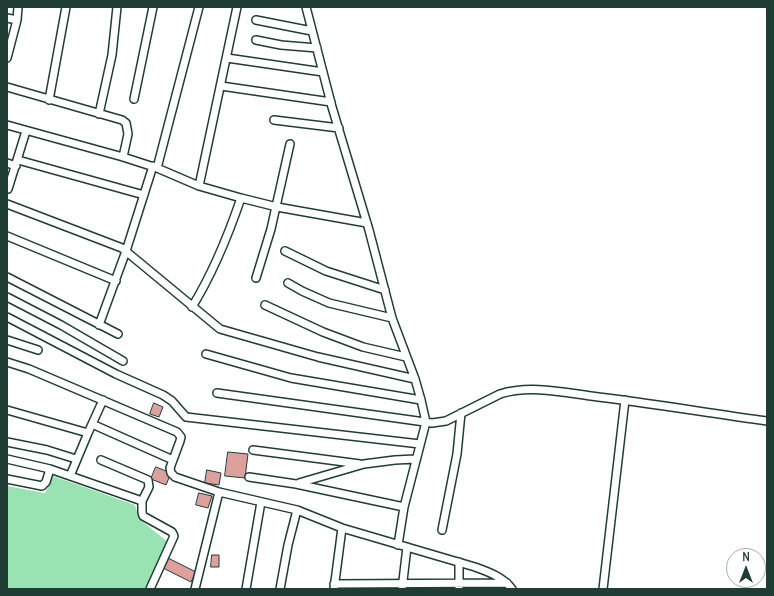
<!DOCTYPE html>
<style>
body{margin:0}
#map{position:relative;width:774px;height:596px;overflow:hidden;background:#fff;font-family:Delius,sans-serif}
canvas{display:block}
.frame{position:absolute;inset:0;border:8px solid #1f3d34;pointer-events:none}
.north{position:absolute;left:726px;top:548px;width:40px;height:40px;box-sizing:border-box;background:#fff;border:1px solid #a5b1ae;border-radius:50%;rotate:0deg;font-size:11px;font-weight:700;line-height:16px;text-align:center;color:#1f3d34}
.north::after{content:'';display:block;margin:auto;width:14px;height:18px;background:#1f3d34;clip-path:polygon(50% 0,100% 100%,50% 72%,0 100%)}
</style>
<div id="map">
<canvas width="774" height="596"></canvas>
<div class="frame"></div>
<div class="north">N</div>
</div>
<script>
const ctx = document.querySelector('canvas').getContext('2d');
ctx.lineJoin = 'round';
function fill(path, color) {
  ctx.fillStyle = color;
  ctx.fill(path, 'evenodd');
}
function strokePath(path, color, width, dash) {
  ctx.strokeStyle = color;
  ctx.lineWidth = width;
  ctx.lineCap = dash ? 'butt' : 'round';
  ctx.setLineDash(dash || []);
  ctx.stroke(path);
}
const green = new Path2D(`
 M53,476L135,505L139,519L168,542L145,589H7V486L45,493Z`);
const building = new Path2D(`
 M154,403L163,407L159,417L150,414Z
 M228,452L248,454L245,478L225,476Z
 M156,467L171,473L166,485L151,479Z
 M207,470L221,473L219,485L205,483Z
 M199,493L212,496L208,508L196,505Z
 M212,555H219V567H211Z
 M168,558L196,572L191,582L163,568Z`);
const street = new Path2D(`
 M306,7L332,107L369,230L392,318L415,379L421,400L426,422L404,507L398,545
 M7,18L17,20
 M256,20L312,31
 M256,40L281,45L317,48
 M7,58L17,20L18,7
 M227,58L323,72
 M221,86L331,102
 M7,87L122,120L126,123L128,134L123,157
 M134,99L153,7
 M49,100L66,7
 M99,114L112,55L117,7
 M274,120L339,128
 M7,125L123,157L157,168L199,186L241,198L277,207L367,223
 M18,160L144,195
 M7,163L16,166
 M157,168L199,7
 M199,186L237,7
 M8,189L26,131
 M7,204L122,248L220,329L318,357L415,379
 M7,236L116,281
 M285,251L326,271L385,290
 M7,277L118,334
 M256,278L271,229L290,144
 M288,283L302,291L329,303L392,318
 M7,297L61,325L123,361
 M265,305L323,332L363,347L406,357
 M192,307C213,273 228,236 241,198
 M7,317L116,374L163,395L172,401L186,417L420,444
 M99,325L126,251L153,166
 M7,340L38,350
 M206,354L291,378L421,400
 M7,362L29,369L177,432L181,437L180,441L170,468L171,473L175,477L219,492L297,510L342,528L475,567C489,572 503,577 512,589
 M217,393L432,423L446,421L500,394C529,385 562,392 591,396C650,403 708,413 767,421
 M7,410L88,433
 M92,424L173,460
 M7,442L47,450L76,459
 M253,450L360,464
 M7,459L50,469L142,501V512L143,516L172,532L174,536L150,589
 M101,460L148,480L149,487L142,501
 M70,476L88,433L103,400
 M249,477L296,484L404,507
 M7,479L42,486L46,482L50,469
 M299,483L364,464L395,460L415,459
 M442,530L457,454L461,413
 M334,584L507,583
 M195,589L219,492
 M246,589L261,502
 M280,589L288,545L297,510
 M334,589L342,528
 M402,589L407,547
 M459,589V562
 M603,589L625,400`);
fill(green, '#99e2b2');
fill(building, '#dca19c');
strokePath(building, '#1f3d34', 1);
strokePath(street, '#1f3d34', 10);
strokePath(street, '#fff', 7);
</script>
